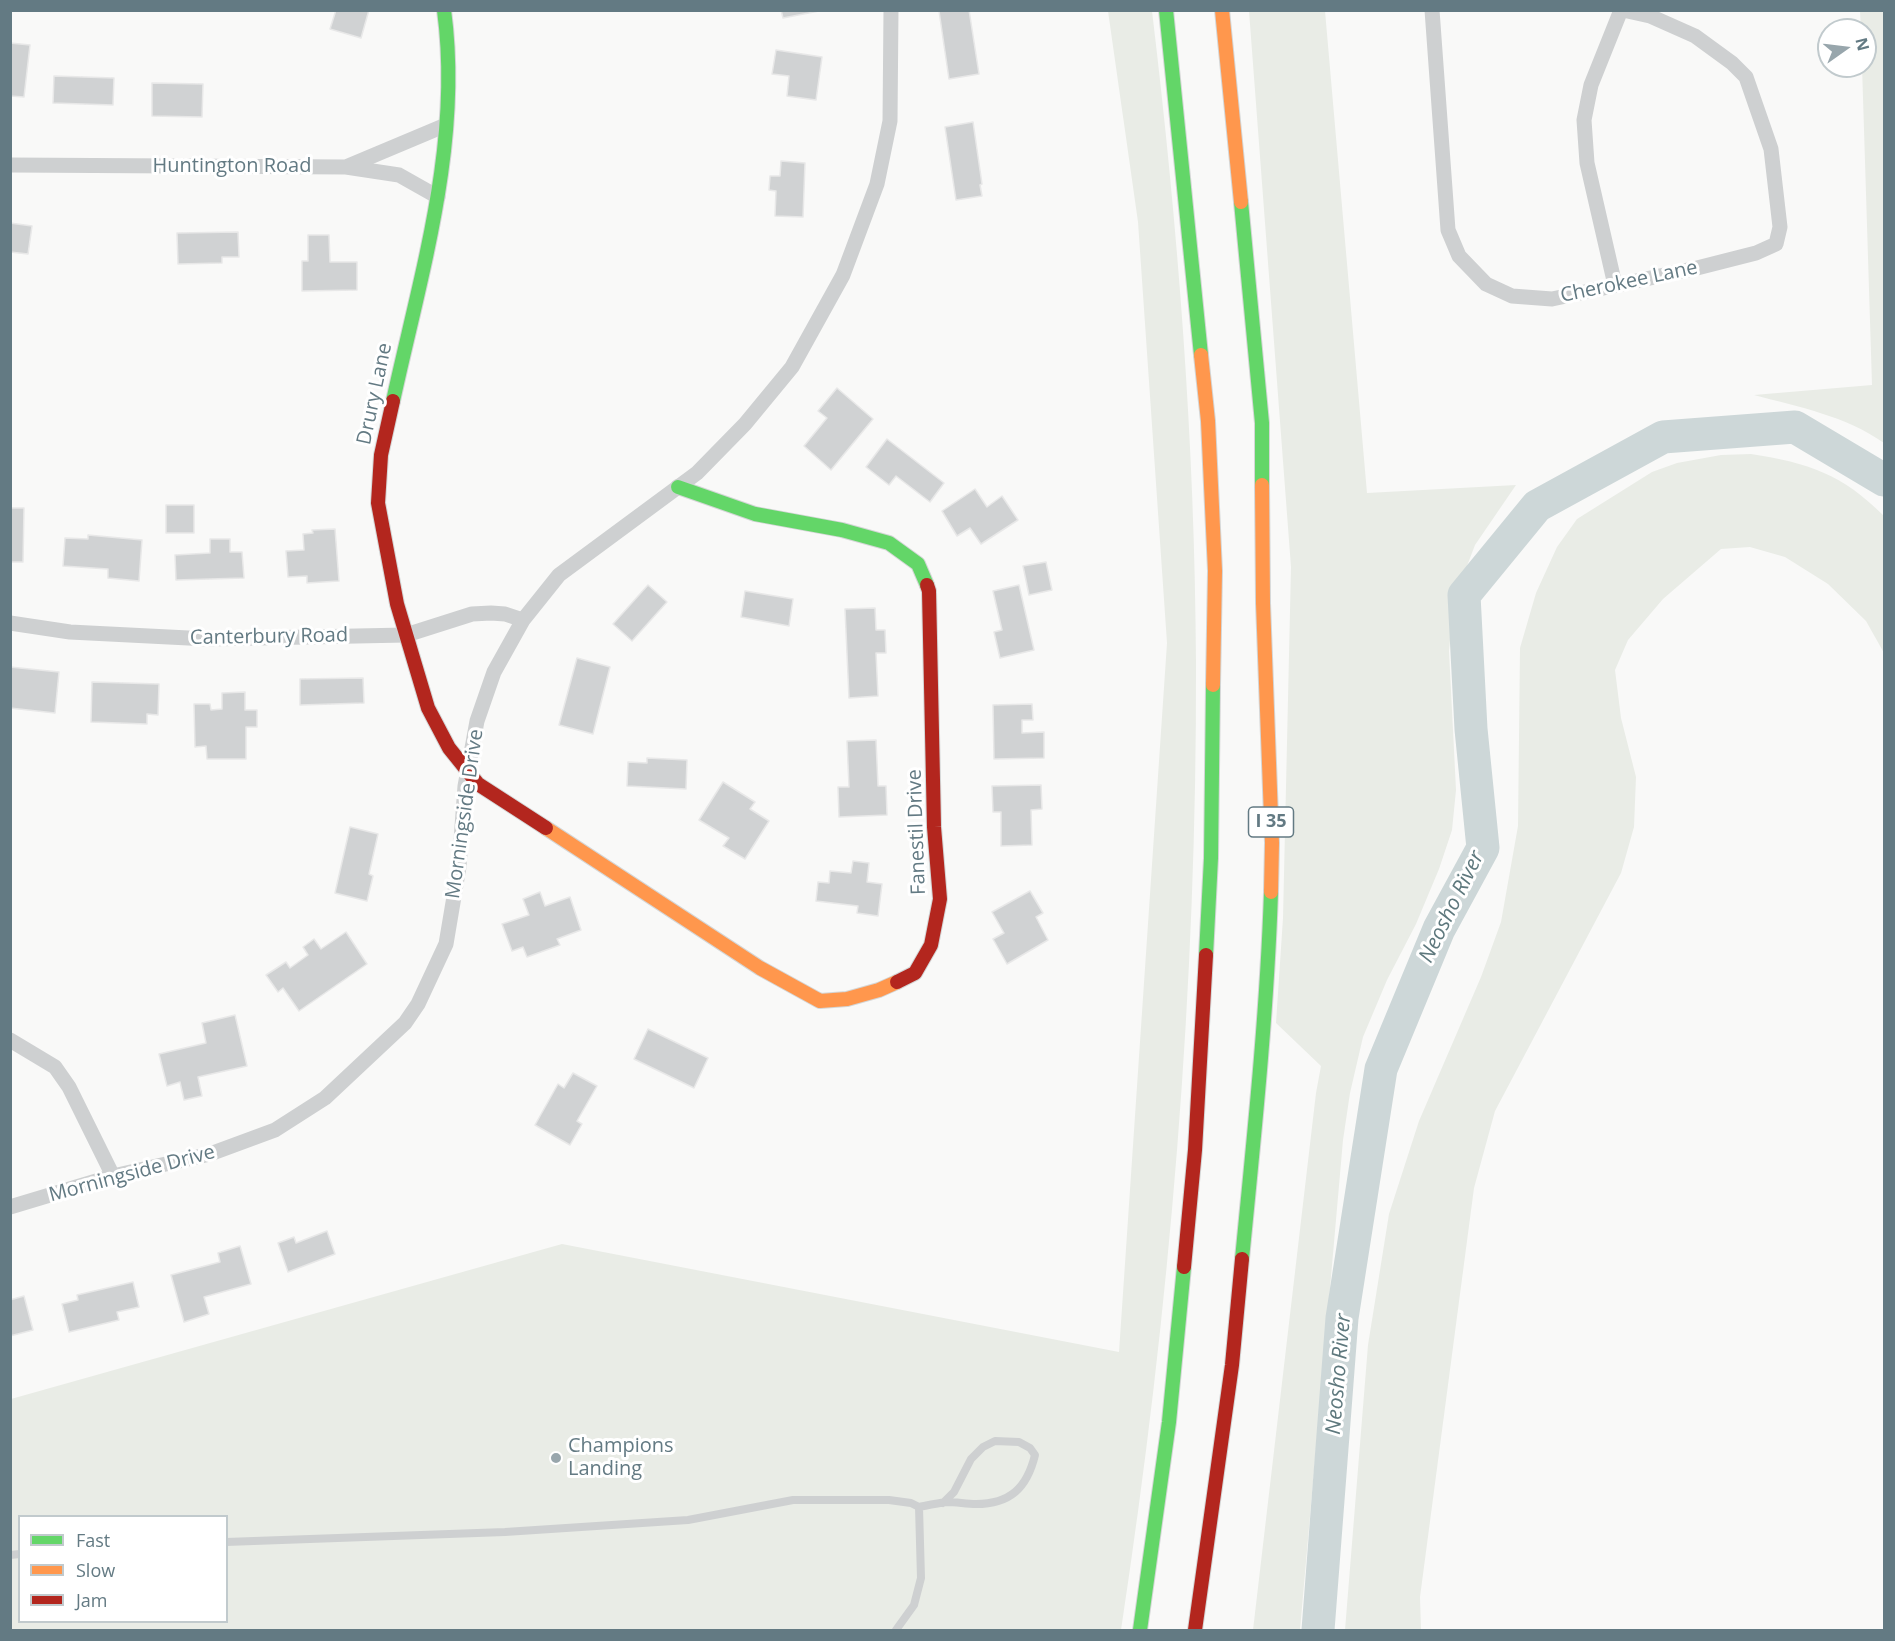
<!DOCTYPE html>
<style>
body{margin:0}
#map{position:relative;width:1895px;height:1641px;overflow:hidden;background:#f9f9f8;font-family:"Open Sans",sans-serif}
canvas{display:block}
.frame{position:absolute;inset:0;border:12px solid #637a83;pointer-events:none}
.legend{position:absolute;left:18px;top:1515px;width:210px;height:108px;box-sizing:border-box;background:#fff;border:2px solid #c1cacd;margin:0;padding:8px 10px;list-style:none;font-size:18px;color:#637a83}
.legend li{display:flex;align-items:center;gap:12px;height:30px}
.legend b{width:30px;border:2px solid #c1cacd}
.north{position:absolute;left:1817px;top:18px;width:60px;height:60px;box-sizing:border-box;background:#fff;border:2px solid #c1cacd;border-radius:50%;rotate:76deg;font-size:16px;font-weight:700;line-height:24px;text-align:center;color:#637a83}
.north::after{content:'';display:block;margin:auto;width:21px;height:27px;background:#98a6ac;clip-path:polygon(50% 0,100% 100%,50% 72%,0 100%)}
</style>
<div id="map">
<canvas width="1895" height="1641"></canvas>
<div class="frame"></div>
<ul class="legend">
<li><b style="height:8px;background:#63d668"></b>Fast</li>
<li><b style="height:8px;background:#ff974d"></b>Slow</li>
<li><b style="height:8px;background:#b3261e"></b>Jam</li>
</ul>
<div class="north">N</div>
</div>
<script>
const ctx = document.querySelector('canvas').getContext('2d');
ctx.lineJoin = 'round';
function fill(path, color) {
  ctx.fillStyle = color;
  ctx.fill(path, 'evenodd');
}
function strokePath(path, color, width, dash) {
  ctx.strokeStyle = color;
  ctx.lineWidth = width;
  ctx.lineCap = dash ? 'butt' : 'round';
  ctx.setLineDash(dash || []);
  ctx.stroke(path);
}
function label(font, color, halo, rows, align = 'center') {
  ctx.font = font + ' "Open Sans",sans-serif';
  ctx.lineWidth = 6;
  ctx.setLineDash([]);
  ctx.textBaseline = 'middle';
  ctx.strokeStyle = halo;
  ctx.fillStyle = color;
  for (const [text, x, y, turn = 0] of rows) {
    ctx.save();
    ctx.translate(x, y);
    ctx.rotate((+turn || 0) * Math.PI / 180);
    ctx.textAlign = isNaN(turn) ? turn : align;
    if (halo) ctx.strokeText(text, 0, 0);
    ctx.fillText(text, 0, 0);
    ctx.restore();
  }
}
const green = new Path2D(`
 M1108,11H1152C1178,227 1195,444 1196,662C1197,987 1170,1310 1121,1630H11V1399L562,1244L1119,1352L1167,643L1138,222ZM20,1516H226V1622H20Z
 M1249,11H1325L1367,493L1516,485L1475,545L1454,600L1449,651L1456,790L1452,830L1439,869L1416,924L1387,980L1363,1037L1350,1093L1343,1140L1300,1630H1253L1316,1093L1321,1066L1276,1023L1283,918L1291,567Z
 M1860,11H1884V443C1846,416 1799,407 1754,395L1872,385L1862,66H1865V30H1861Z
 M1751,454C1809,463 1842,474 1884,516V653L1866,621L1828,584L1785,557L1750,547L1721,549L1663,599L1628,640L1615,670L1621,718L1636,777L1634,827L1621,873L1495,1111L1474,1188L1420,1597L1421,1630H1345L1368,1345L1389,1214L1419,1121L1481,977L1501,922L1518,826L1520,648L1536,593L1557,547L1577,519L1652,472L1677,463L1721,455Z`);
const river = new Path2D(`
 M1318,1630L1342,1318L1381,1069L1439,929L1483,848L1471,729L1464,595L1537,506L1663,437L1795,427L1884,480`);
const building = new Path2D(`
 M336,10H369L361,38L330,29Z
 M781,10H819V11L783,18Z
 M969,10L979,74L949,79L939,11Z
 M10,43L30,45L24,97L10,96Z
 M776,50L822,57L816,100L787,96L789,76L772,74Z
 M54,76L114,78L113,105L53,103Z
 M152,83L203,84L202,117L152,116Z
 M973,122L982,184L980,185L982,196L956,200L945,127Z
 M781,161L805,163L803,217L775,216L776,191L769,190L770,176H780Z
 M10,223L32,226L28,254L10,252Z
 M238,232L239,257H222V263L178,264L177,233Z
 M308,235H329L330,262H357V290L302,291V261H308Z
 M837,388L873,419L831,470L804,446L827,418L818,411Z
 M887,439L944,483L930,502L896,476L889,485L866,467Z
 M975,489L987,507L1002,496L1018,520L981,544L970,528L957,536L942,511Z
 M166,505H194V533H166Z
 M10,508H24L23,562H10Z
 M335,529L339,581L307,583V576L288,577L286,551L304,550L303,534L313,533L312,530Z
 M88,535L142,540L139,581L108,578V569L63,566L65,538L88,539Z
 M210,539H230V552H242L244,578L176,580L175,555L210,553Z
 M1046,562L1052,590L1029,595L1023,566Z
 M648,585L667,602L632,641L613,624Z
 M1019,585L1034,650L1000,658L994,632L1002,630L993,591Z
 M745,591L793,599L789,626L741,617Z
 M875,608L876,630H885L886,653H876L878,696L849,698L845,609Z
 M577,658L610,667L593,734L559,725Z
 M10,667L59,672L55,713L10,708Z
 M363,678L364,703L300,705V679Z
 M92,682L159,684L158,715L147,714V724L91,722Z
 M245,692V710H257V727H246V759H207L206,746L195,747L194,704H210L211,710L222,709V693Z
 M1032,704L1033,720H1022V733L1044,732V758L994,759L993,705Z
 M876,740L878,786H886L887,815L839,817L838,787H849L847,741Z
 M647,758L687,760L686,789L627,786L628,762L647,763Z
 M723,782L755,802L750,809L769,821L745,859L723,846L729,838L699,820Z
 M1041,785L1042,809L1031,810L1032,845L1001,846V812H993L992,786Z
 M350,827L378,834L369,874L373,876L367,901L335,893Z
 M853,861L869,863L867,882L882,884L878,916L857,913L858,906L816,901L818,882L829,883L830,871L851,873Z
 M1030,891L1043,913L1036,917L1048,940L1007,964L993,939L1004,933L992,912Z
 M540,892L545,906L570,897L581,930L557,939L560,945L527,957L523,947L512,951L502,924L529,915L523,899Z
 M346,932L367,964L299,1011L283,988L278,992L266,975L286,962L290,968L308,955L303,947L314,939L321,949Z
 M235,1015L247,1066L198,1077L202,1096L184,1100L180,1082L167,1086L159,1054L206,1043L202,1023Z
 M648,1029L708,1058L694,1088L634,1059Z
 M573,1073L597,1086L577,1121L582,1124L570,1145L535,1125L558,1084L564,1088Z
 M327,1231L335,1254L288,1272L278,1243L294,1237L296,1243Z
 M240,1246L251,1284L204,1297L209,1314L184,1322L171,1275L220,1262L218,1253Z
 M133,1282L139,1307L117,1312L119,1320L69,1332L62,1304L78,1300L77,1295Z
 M24,1296L33,1330L10,1336V1300Z`);
const lane = new Path2D(`
 M226,1542L505,1532L688,1520L793,1500H889L911,1503L919,1507
 M10,1555L20,1554
 M896,1630L914,1605L921,1578L919,1507C929,1505 938,1503 947,1502C957,1502 966,1504 976,1504C1010,1504 1027,1488 1035,1455L1030,1448L1019,1442L995,1441L983,1447L971,1459L954,1492L943,1503`);
const street = new Path2D(`
 M1432,10L1448,230L1459,256L1486,284L1512,296L1552,299L1697,268L1756,253L1776,244L1780,227L1771,149L1746,77L1732,63L1695,36L1650,16L1623,10
 M10,165L346,167L446,125
 M346,167L399,175L438,197
 M1615,285L1587,163L1584,120L1591,85L1621,10
 M10,623L70,632L208,639L406,635L472,614L491,613L505,614L523,620
 M10,1040L55,1067L69,1087L113,1176
 M10,1207L113,1176L210,1154L275,1130L325,1098L405,1023L418,1004L446,944L459,867L465,786L477,721L494,672L523,620L559,575L697,473L745,424L792,367L843,275L877,184L890,121L891,10`);
const fast = new Path2D(`
 M1166,10L1201,355
 M1241,202L1262,423V485
 M393,401C421,273 462,142 444,10
 M678,487L755,514L842,530L889,543L918,564L927,585
 M1206,955L1211,858L1213,685
 M1242,1259C1254,1137 1267,1014 1271,892
 M1140,1630L1169,1422L1184,1267`);
const slow = new Path2D(`
 M1222,10L1241,202
 M1201,355L1208,421L1215,571L1213,685
 M1262,485L1263,603L1272,843L1271,892
 M546,828L760,968L820,1001L847,999L879,990L897,982`);
const jam = new Path2D(`
 M393,401L381,455L378,503L397,604L428,708L449,748L478,784L546,828
 M897,982L915,973L931,945L940,899L934,827L929,591L927,585
 M1184,1267L1195,1150L1206,955
 M1195,1630L1232,1365L1242,1259`);
const markers = [
 [556,1458,6,"#98a6ac"]
];
const shields = [
 [1271,822,45]
];
const shieldNames = [
 ["I 35",1271,822]
];
const streetNames = [
 ["Huntington Road",232,166],
 ["Cherokee Lane",1629,282,-12],
 ["Drury Lane",375,394,-78],
 ["Canterbury Road",269,637,-1],
 ["Morningside Drive",465,814,-82],
 ["Fanestil Drive",917,832,-92],
 ["Morningside Drive",132,1174,-15]
];
const poiNames = [
 ["Champions",568,1446],
 ["Landing",568,1469]
];
const waterNames = [
 ["Neosho River",1452,907,-64],
 ["Neosho River",1339,1374,-85]
];
fill(green, '#e9ece6');
strokePath(river, '#cdd7d8', 33);
fill(building, '#d0d2d3');
strokePath(building, '#e8e8e8', 1.5);
strokePath(fast, '#d4d6d6', 16);
strokePath(slow, '#d4d6d6', 16);
strokePath(jam, '#d4d6d6', 16);
strokePath(lane, '#ced0d1', 8);
strokePath(street, '#ced0d1', 15);
strokePath(fast, '#63d668', 14);
strokePath(slow, '#ff974d', 14);
strokePath(jam, '#b3261e', 14);
for (const [x, y, r, color] of markers) {
  const dot = new Path2D();
  dot.arc(x, y, r, 0, 2 * Math.PI);
  ctx.fillStyle = color;
  ctx.fill(dot);
  strokePath(dot, '#fff', 2);
}
for (const [x, y, w] of shields) {
  const box = new Path2D();
  box.roundRect(x - w / 2, y - 15, w, 30, 4.5);
  ctx.fillStyle = '#fff';
  ctx.fill(box);
  strokePath(box, '#637a83', 1.5);
}
label('bold 18px', '#637a83', null, shieldNames);
label('20px', '#637a83', '#fff', streetNames);
label('20px', '#637a83', '#fff', poiNames, 'left');
label('italic 21px', '#5e787d', '#fff', waterNames);
</script>
